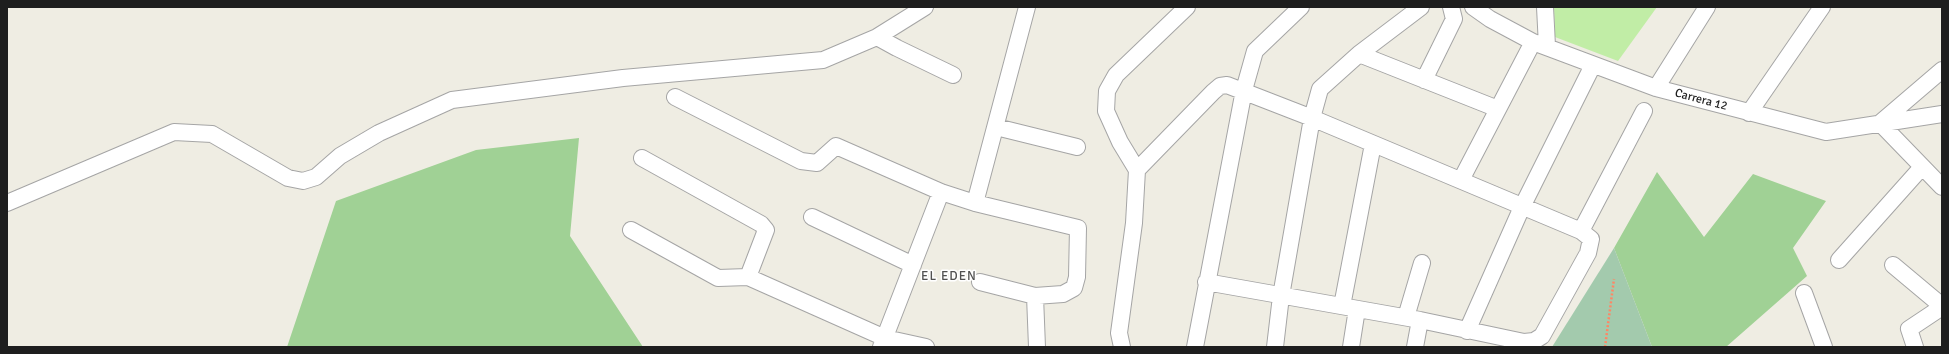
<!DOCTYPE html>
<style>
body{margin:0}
#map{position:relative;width:1949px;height:354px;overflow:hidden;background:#efede3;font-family:Signika,sans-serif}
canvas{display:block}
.frame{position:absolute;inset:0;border:8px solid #1e1e1e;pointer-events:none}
</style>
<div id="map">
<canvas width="1949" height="354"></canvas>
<div class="frame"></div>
</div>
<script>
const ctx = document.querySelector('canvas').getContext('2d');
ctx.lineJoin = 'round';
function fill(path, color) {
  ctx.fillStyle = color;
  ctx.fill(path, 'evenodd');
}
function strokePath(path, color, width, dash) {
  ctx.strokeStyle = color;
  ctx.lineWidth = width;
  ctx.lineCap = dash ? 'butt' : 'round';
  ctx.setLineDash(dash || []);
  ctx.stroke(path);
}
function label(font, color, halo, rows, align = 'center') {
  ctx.font = font + ' Signika,sans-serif';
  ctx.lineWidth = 3;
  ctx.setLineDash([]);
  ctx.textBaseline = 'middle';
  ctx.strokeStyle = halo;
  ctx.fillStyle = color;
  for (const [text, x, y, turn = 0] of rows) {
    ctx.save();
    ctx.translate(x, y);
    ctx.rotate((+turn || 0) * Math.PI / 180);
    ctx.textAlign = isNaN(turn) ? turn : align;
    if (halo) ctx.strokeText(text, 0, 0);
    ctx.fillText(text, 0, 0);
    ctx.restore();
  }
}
const grass = new Path2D(`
 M1554,7H1657L1618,61L1555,37Z`);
const forest = new Path2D(`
 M579,138L570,236L643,347H287L336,201L476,150Z
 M1657,172L1704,237L1753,174L1826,201L1793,248L1807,276L1726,347H1652L1614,248Z`);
const cemetery = new Path2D(`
 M1614,248L1652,347H1552Z`);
const path = new Path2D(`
 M1605,347L1614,279`);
const minor = new Path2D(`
 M1473,7L1490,19L1533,42L1656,88L1826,132L1942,114
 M1545,7L1547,46
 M877,37L897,48L953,75
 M1359,54L1498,109
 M1424,80L1454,19L1451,7
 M1656,88L1707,7
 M675,97L801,161L817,163L836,146L941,192L975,203L1078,228L1077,277L1074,288L1063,294L1035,296L980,282
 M1749,113L1822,7
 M1880,123L1942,187
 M1880,123L1942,70
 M996,127L1077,147
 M642,158L761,224L766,230L748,277
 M1137,170L1213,92L1220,86L1227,85L1312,118L1581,231L1591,239L1588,253L1542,336L1534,341L1524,342L1420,320L1206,282
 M1461,180L1533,42
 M7,203L174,132L212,134L288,178L303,181L316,177L340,156L379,133L452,100L623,78L823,60L877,37L925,7
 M975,203L1027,7
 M812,217L913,265
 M631,230L718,278L748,277L885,338L926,347
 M1581,231L1644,111
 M1839,260L1922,167
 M1893,265L1942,306
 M1804,293L1824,347
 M1035,296L1037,347
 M1342,306L1373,144
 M1406,317L1422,263
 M1467,331L1522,207L1593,65
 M881,347L941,192
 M1122,347L1119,333L1134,223L1137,170L1120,142L1106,111L1107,91L1116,75L1187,7
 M1195,347L1244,90L1255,51L1301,7
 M1275,347L1281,296L1312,118L1320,89L1359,54L1421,7
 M1351,347L1357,309
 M1415,347L1420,320
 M1915,347L1909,329L1942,307`);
const streetNames = [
 ["Carrera 12",1701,100,15]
];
const neighbourhoodNames = [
 ["EL EDEN",949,277]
];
fill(grass, '#c1eda6');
fill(forest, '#a0d195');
fill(cemetery, '#a3caad');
strokePath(minor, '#a5a5a5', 18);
strokePath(path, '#ff8665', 2.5, [2, 2]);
strokePath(minor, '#fff', 16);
label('12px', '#1e1e1e', '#fff', streetNames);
ctx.letterSpacing = '1px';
label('13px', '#515151', '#fff', neighbourhoodNames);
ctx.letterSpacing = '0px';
</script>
